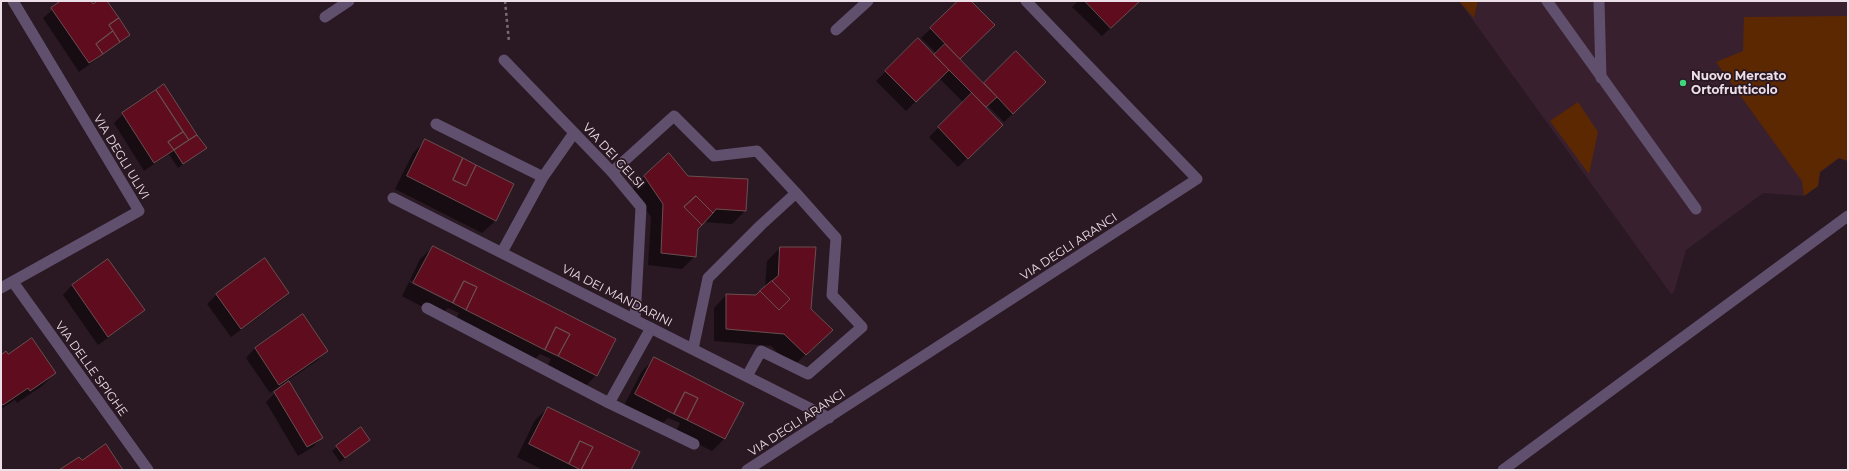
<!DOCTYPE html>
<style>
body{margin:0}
#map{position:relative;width:1849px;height:471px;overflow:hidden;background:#2a1823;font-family:Montserrat,sans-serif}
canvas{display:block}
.frame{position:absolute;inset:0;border:2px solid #ecdfe7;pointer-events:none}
</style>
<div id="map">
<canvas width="1849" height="471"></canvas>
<div class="frame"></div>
</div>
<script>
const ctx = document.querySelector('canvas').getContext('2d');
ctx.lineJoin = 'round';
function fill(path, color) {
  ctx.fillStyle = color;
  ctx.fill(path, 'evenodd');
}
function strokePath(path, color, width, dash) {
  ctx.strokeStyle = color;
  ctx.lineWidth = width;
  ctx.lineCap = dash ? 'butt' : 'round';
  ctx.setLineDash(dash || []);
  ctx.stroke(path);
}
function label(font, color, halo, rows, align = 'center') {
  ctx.font = font + ' Montserrat,sans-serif';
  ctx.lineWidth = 3.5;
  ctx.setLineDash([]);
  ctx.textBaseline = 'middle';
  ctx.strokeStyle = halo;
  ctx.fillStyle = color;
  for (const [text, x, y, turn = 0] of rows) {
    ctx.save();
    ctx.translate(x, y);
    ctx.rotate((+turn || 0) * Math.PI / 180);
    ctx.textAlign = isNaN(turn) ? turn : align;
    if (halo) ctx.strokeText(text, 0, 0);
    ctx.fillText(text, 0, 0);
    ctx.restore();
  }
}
const built = new Path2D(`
 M1459,1H1848V161L1839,158L1820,172L1818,186L1804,196L1763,193L1686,250L1674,292L1671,294Z`);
const green = new Path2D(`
 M1459,1H1478L1474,18Z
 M1848,16V161L1839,158L1820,172L1818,186L1804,196L1802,181L1716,62L1743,51L1744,17Z
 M1578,102L1598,132L1589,174L1550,121Z`);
const shadow = new Path2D(`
 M63,1H106L129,35L79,72L43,18Z
 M959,1H969L993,25L959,59L984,84L1016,52L1045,82L1004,122L987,105L984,107L1001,125L958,167L929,137L964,103L939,78L906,111L876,81L918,40L934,56L937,54L921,38Z
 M1078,1H1138L1102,36L1072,7Z
 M164,85L205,148L178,168L169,154L144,171L114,123L123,114Z
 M425,141L513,185L495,221L482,233L395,189L413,153Z
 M645,176L747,180L745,211L732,224L703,222L697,228L695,256L682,269L648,265L651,217L632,189Z
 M433,247L596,375L584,388L546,369L551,359L540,354L532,362L454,323L459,313L448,308L440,316L402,296L409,282L448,302V300L410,280L420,259Z
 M780,248L810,310L819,342L792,367L771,346L714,341V308L726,295L756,296L765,288L767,261Z
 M108,260L143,310L134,319L98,345L63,295L72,285Z
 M264,260L288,293L279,302L231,337L207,304L216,295Z
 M303,315L327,350L318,360L270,393L246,358L255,348Z
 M8,355L55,373L42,386L17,403L15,400L1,409V356Z
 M654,359L742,404L724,439L712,451L675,433L680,423L668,418L660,426L623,407L642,371Z
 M275,393L322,437L313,447L298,456L266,402Z
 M548,408L630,470H567L563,468L562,470H543L517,457L535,420Z
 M369,440L340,462L332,451L337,447Z`);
const building = new Path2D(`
 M61,1H91L93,4L97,1H107L119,18L109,25L113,31L96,44L103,54L89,63L51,8Z
 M958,1H971L995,25L960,59L930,28Z
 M1085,1H1140L1111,28Z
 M119,18L130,35L120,42L109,25Z
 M113,31L120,42L103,54L96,44Z
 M918,38L949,70L916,102L885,71Z
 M945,44L997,97L986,107L934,55Z
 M1016,51L1046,82L1013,114L984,83Z
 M164,84L197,135L189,140L156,90Z
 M156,90L183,132L168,142L174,150L154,163L122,113Z
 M972,93L1003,125L968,159L938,127Z
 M183,132L189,140L174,150L168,142Z
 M197,135L207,148L183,164L174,150Z
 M425,139L463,158L453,180L466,186L476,165L514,184L496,221L407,176Z
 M669,153L688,176L748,179L746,211L716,209L713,213L696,196L684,207L702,225L698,229L696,257L661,253L663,204L644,176Z
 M463,158L476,165L466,186L453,180Z
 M696,196L713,213L702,225L684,207Z
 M433,246L616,339L597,376L558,356L570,334L556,327L545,350L466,310L477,287L464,281L453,303L413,283Z
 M780,247H816L811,309L833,330L806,355L784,334L726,329V294L756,295L760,291L779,310L790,299L772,281L778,276Z
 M265,258L289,293L241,329L216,294Z
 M108,259L145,310L108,337L72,285Z
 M464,281L477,287L466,310L453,303Z
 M772,281L790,299L779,310L760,291Z
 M303,314L328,351L279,385L255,348Z
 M556,327L570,334L558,356L545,350Z
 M32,338L56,373L30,391L28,388L3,405L1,403V355L6,351L8,354Z
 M654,357L744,403L725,439L687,420L698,398L685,392L674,414L635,394Z
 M289,381L323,438L307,447L274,392Z
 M685,392L698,398L687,420L674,414Z
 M548,407L640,452L631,470H581L593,447L580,441L569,464L529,444Z
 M361,427L370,440L345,458L336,446Z
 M580,441L593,447L581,470L569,464Z
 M106,444L123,470H59L79,457L82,460Z`);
const path = new Path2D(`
 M505,1L509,42`);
const service = new Path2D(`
 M1547,1L1696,209
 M1599,1L1601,78
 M325,17L349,1
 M836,30L868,1
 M436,124L543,177L574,133
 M612,172L674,116L714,156L757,151L796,193L761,225L708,278L693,349
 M502,252L543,177
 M427,308L609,403L651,328
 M747,376L761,351L808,374L862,327L832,295L836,238L796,193
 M609,403L694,444`);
const minor = new Path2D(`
 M504,60L612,172L641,207L635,320
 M393,198L829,418
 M13,282L148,470
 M1,288L139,211L13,1
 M747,470L1197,179L1026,1
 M1503,470L1848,216`);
const markers = [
 [1683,83,4,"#3ed77d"]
];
const poiNames = [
 ["Nuovo Mercato",1691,76],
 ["Ortofrutticolo",1691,90]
];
const streetNames = [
 ["VIA DEI GELSI",613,156,47],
 ["VIA DEGLI ULIVI",121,157,59],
 ["VIA DEGLI ARANCI",1069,247,-33],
 ["VIA DEI MANDARINI",617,296,27],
 ["VIA DELLE SPIGHE",91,369,54],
 ["VIA DEGLI ARANCI",797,423,-33]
];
fill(built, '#38202f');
fill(green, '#5c2801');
fill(shadow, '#0007');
fill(building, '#5f0d1e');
strokePath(building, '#694f50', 1);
strokePath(path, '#7a6a73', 2.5, [3, 3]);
strokePath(service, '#60506e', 11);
strokePath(minor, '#60506e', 11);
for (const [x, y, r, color] of markers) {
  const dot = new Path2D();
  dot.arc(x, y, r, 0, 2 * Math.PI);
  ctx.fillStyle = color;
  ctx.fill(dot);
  strokePath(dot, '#2a1823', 1.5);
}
label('bold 12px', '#ecdfe7', '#2a1823', poiNames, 'left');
label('12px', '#ecdfe7', '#2a1823', streetNames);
</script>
